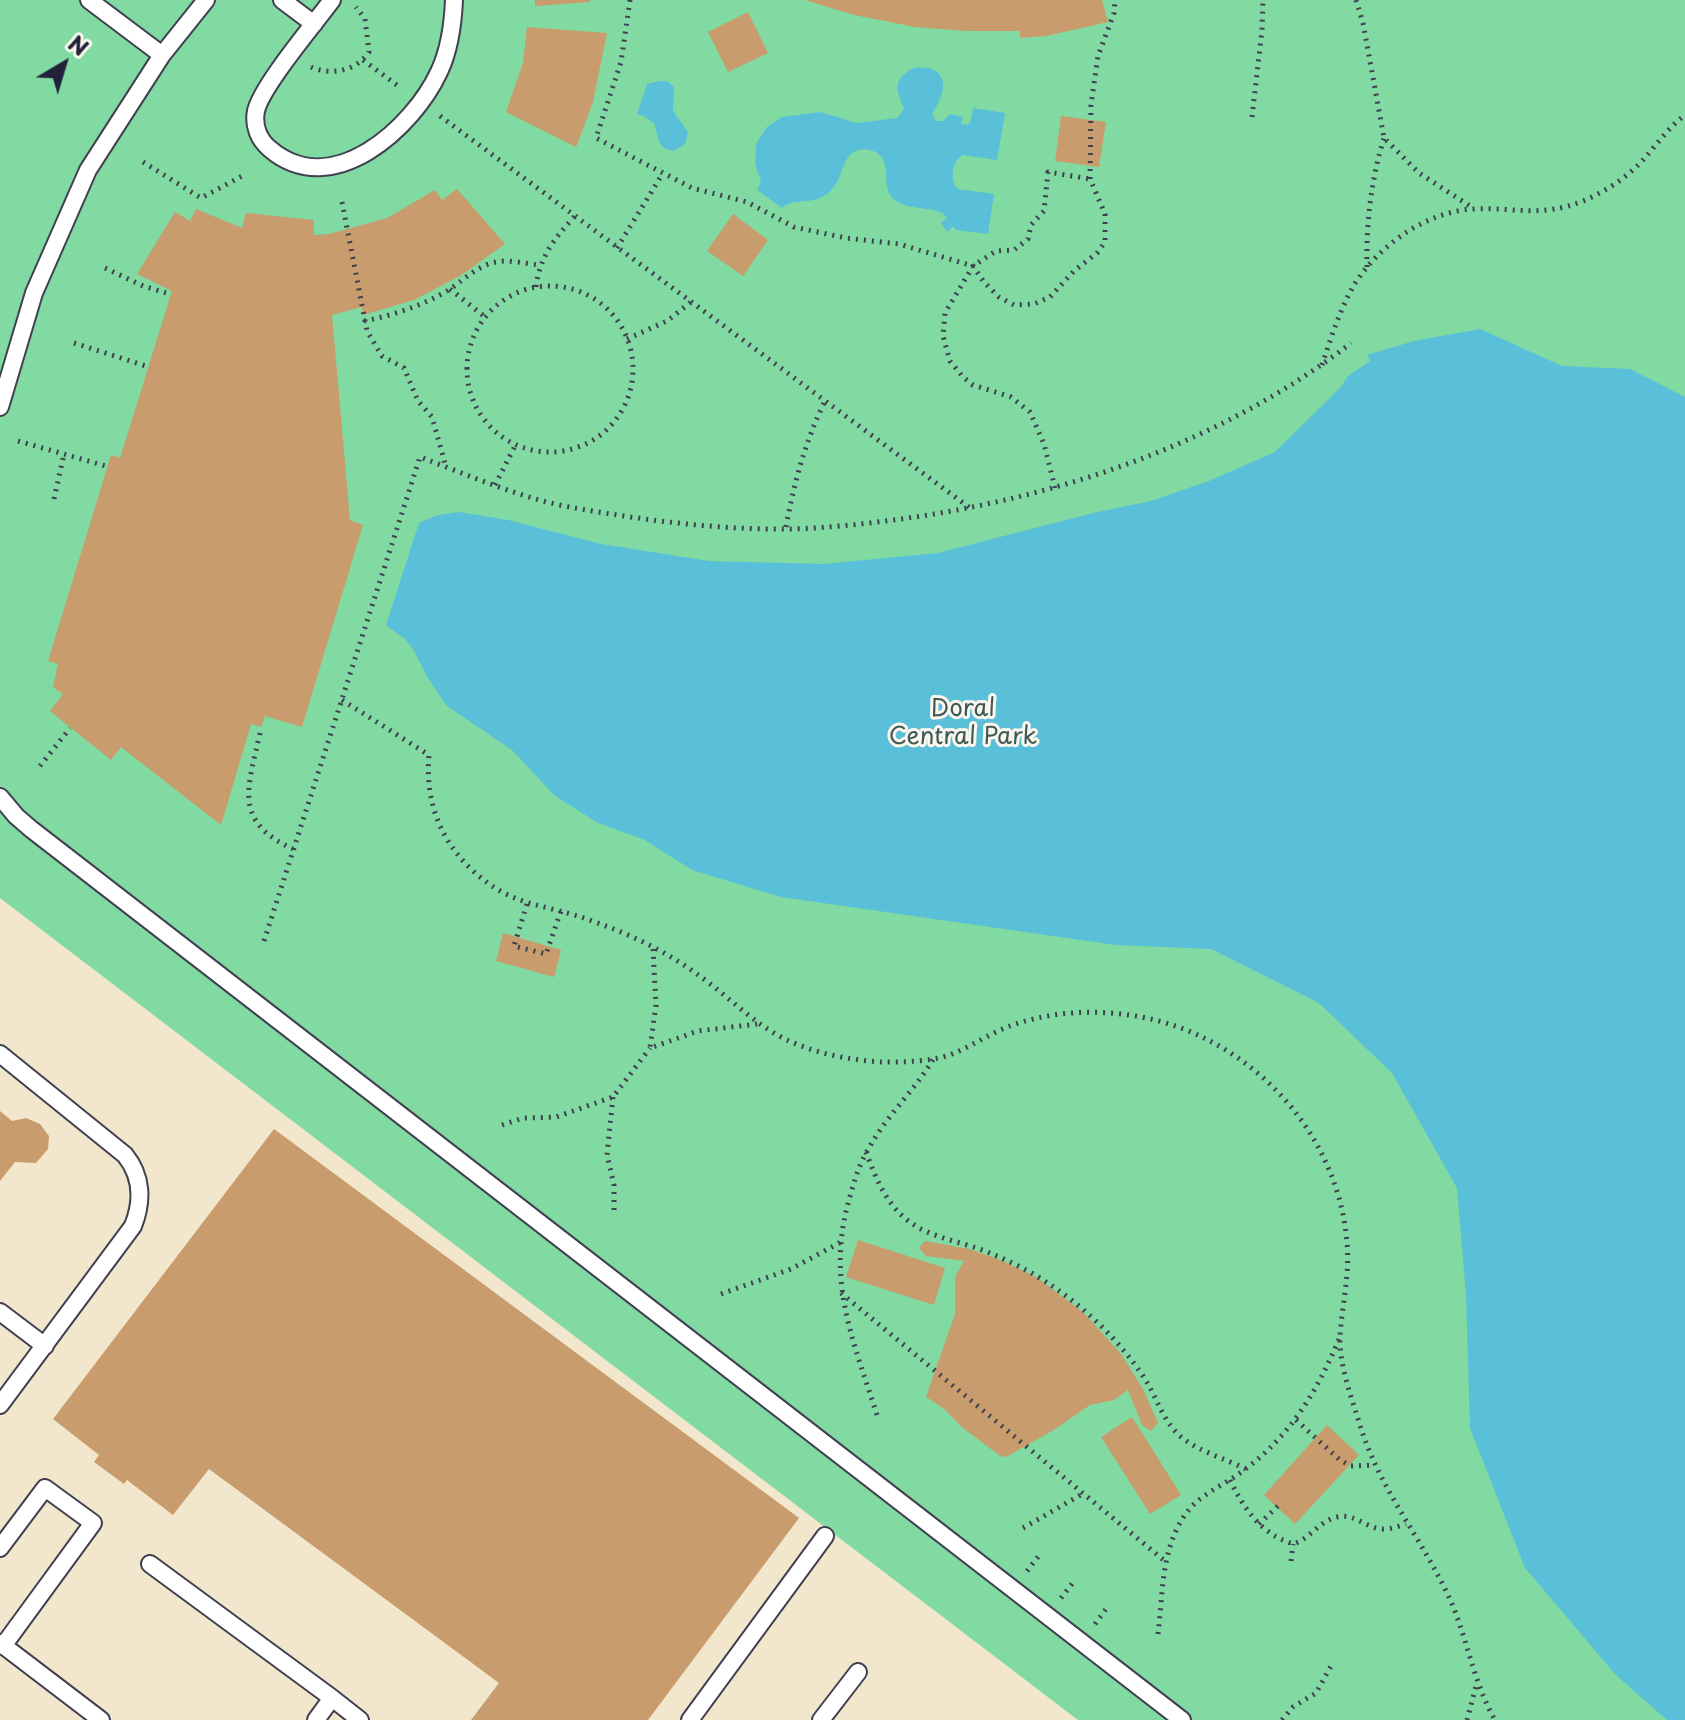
<!DOCTYPE html>
<style>
body{margin:0}
#map{position:relative;width:1685px;height:1720px;overflow:hidden;background:#f2e7cc;font-family:"Playpen Sans",sans-serif}
canvas{display:block}
.north{position:absolute;left:24px;top:24px;width:80px;height:80px;-webkit-text-stroke:6px #fbf7ec;paint-order:stroke;rotate:38deg;font-size:22px;font-weight:700;line-height:32px;text-align:center;color:#22223b}
.north::after{content:'';display:block;margin:auto;width:28px;height:36px;background:#22223b;clip-path:polygon(50% 0,100% 100%,50% 72%,0 100%)}
</style>
<div id="map">
<canvas width="1685" height="1720"></canvas>
<div class="north">N</div>
</div>
<script>
const ctx = document.querySelector('canvas').getContext('2d');
ctx.lineJoin = 'round';
function fill(path, color) {
  ctx.fillStyle = color;
  ctx.fill(path, 'evenodd');
}
function strokePath(path, color, width, dash) {
  ctx.strokeStyle = color;
  ctx.lineWidth = width;
  ctx.lineCap = dash ? 'butt' : 'round';
  ctx.setLineDash(dash || []);
  ctx.stroke(path);
}
function label(font, color, halo, rows, align = 'center') {
  ctx.font = font + ' "Playpen Sans",sans-serif';
  ctx.lineWidth = 6;
  ctx.setLineDash([]);
  ctx.textBaseline = 'middle';
  ctx.strokeStyle = halo;
  ctx.fillStyle = color;
  for (const [text, x, y, turn = 0] of rows) {
    ctx.save();
    ctx.translate(x, y);
    ctx.rotate((+turn || 0) * Math.PI / 180);
    ctx.textAlign = isNaN(turn) ? turn : align;
    if (halo) ctx.strokeText(text, 0, 0);
    ctx.fillText(text, 0, 0);
    ctx.restore();
  }
}
const green = new Path2D(`
 M0,0H1685V1720H1078L0,898Z`);
const water = new Path2D(`
 M914,68C949,64 949,91 932,113L936,121H943L950,114L963,117L961,124L968,125L971,120L973,108L1005,113L997,160L963,155C952,161 949,180 958,189L994,194L988,234L956,230L953,226L947,232L941,223L947,218L942,213C927,206 907,210 895,200C877,186 897,157 870,150C864,148 857,150 852,153C840,163 843,182 827,194C811,206 794,197 782,208L757,190L761,182L755,164L756,144L767,127L782,117L820,112L857,123L897,118L904,109C897,91 891,79 914,68Z
 M660,81H667L674,87L673,111L688,132L685,144L674,151C656,149 659,136 654,123L644,116L637,114L647,84Z
 M1480,329L1562,366L1630,369L1685,397V1720H1667L1616,1675L1525,1568L1470,1428L1466,1295L1457,1188L1392,1073L1319,1003L1211,949L1116,945L781,897L692,870L645,840L598,823L554,795L512,750L447,706L428,678L413,649L405,639L386,625L419,523L438,515L459,512L508,520L601,544L709,561L823,564L938,553L1093,513L1151,501L1209,481L1275,452L1340,388L1348,376L1370,361L1367,355L1414,341Z`);
const building = new Path2D(`
 M535,0H590V2L535,6Z
 M805,0H1102L1108,22L1046,36L1020,38V31H966L915,27L854,15Z
 M748,12L768,53L728,72L708,32Z
 M527,27L607,33L593,102L576,147L506,112L523,63Z
 M1061,116L1106,122L1099,167L1055,161Z
 M457,189L505,244L460,276L414,300L363,315L362,307L332,315L350,520L363,525L302,727L265,716L261,727L251,724L221,825L121,747L111,760L50,711L63,694L53,687L58,664L48,661L111,455L120,458L172,291L137,274L175,212L190,221L196,209L242,228L246,213L314,220V235L329,234L387,218L435,190L442,200Z
 M733,214L768,240L743,276L707,251Z
 M503,933L561,950L554,977L496,961Z
 M0,1111L12,1121L26,1118L40,1124L49,1136L48,1149L36,1163L15,1162L0,1181Z
 M274,1129L799,1518L648,1720H471L499,1683L209,1469L173,1515L127,1480L124,1484L94,1462L99,1455L53,1419Z
 M858,1240L945,1268L934,1305L846,1277Z
 M925,1241L969,1249L1003,1261L1036,1277L1083,1312L1121,1354L1143,1389L1158,1423L1151,1431L1142,1425L1128,1390L1114,1400L1090,1405L1052,1431L1006,1457L999,1455L963,1428L943,1408L926,1397L955,1314V1277L964,1261L926,1256L919,1248Z
 M1132,1417L1181,1495L1150,1514L1101,1437Z
 M1327,1425L1359,1455L1295,1524L1264,1495Z`);
const path = new Path2D(`
 M630,0L621,62L596,138L692,188L747,202L794,227L846,238L899,244L973,266L984,282L999,297L1014,305L1034,304L1050,297L1074,271L1097,253L1105,242V214L1090,179L1091,105L1098,56L1114,13L1115,0
 M1356,0L1363,23L1384,138L1419,173L1473,208
 M363,60L401,88
 M311,67C331,76 356,71 369,52L365,19L356,7
 M440,116L970,508
 M1252,117L1262,30L1263,0
 M143,162L201,198L244,175
 M342,202L367,331L382,356L404,368L418,401L432,417L446,467
 M617,248L663,173
 M1367,267C1366,224 1371,180 1384,138
 M105,268L143,286L170,294
 M467 369a83 83 0 1 1 166 0a83 83 0 1 1-166 0Z
 M536,287C540,256 554,239 575,216
 M450,289L485,317
 M364,321C394,315 421,306 447,291C463,281 476,266 496,262C508,259 526,264 540,265
 M627,339L667,321L691,302
 M74,343L146,366
 M1322,365C1331,338 1340,309 1354,285C1379,245 1427,211 1474,209C1516,207 1540,218 1583,201C1602,193 1620,182 1635,168C1653,151 1665,130 1685,115
 M18,441L106,466
 M495,485L516,444
 M1055,488L1044,444L1030,412L1011,397L973,385L963,377L950,361L943,336L945,313L973,266L996,251L1014,250L1028,239L1031,225L1044,211L1048,172L1090,179
 M54,499L64,454
 M786,527C794,483 805,442 825,401
 M342,700L429,755C425,799 439,839 472,870C514,909 546,903 595,922C632,935 669,953 701,977C729,997 752,1022 783,1038C813,1053 848,1060 881,1062C905,1062 935,1062 957,1052C975,1044 991,1033 1010,1026C1070,1004 1145,1009 1202,1037C1281,1075 1340,1153 1347,1243C1350,1275 1342,1305 1340,1336C1339,1364 1350,1393 1358,1419C1378,1487 1417,1531 1447,1593C1467,1634 1472,1680 1495,1720
 M260,733C248,788 232,821 293,849
 M40,766L70,728
 M527,904L514,946L546,954L561,911
 M264,941L420,457C468,475 525,500 575,508C655,522 747,534 828,527C1013,512 1202,458 1351,343
 M653,949L656,1005L650,1048L698,1031L757,1024
 M613,1097L607,1155L614,1185V1212
 M502,1125L523,1118L556,1117L613,1097L650,1048
 M866,1152C875,1176 885,1202 906,1219C927,1237 959,1241 985,1251C1010,1261 1034,1273 1055,1288C1090,1312 1122,1344 1145,1379C1157,1398 1163,1421 1180,1436C1197,1451 1226,1459 1246,1469
 M841,1293L1166,1562
 M721,1294L791,1269L841,1242
 M877,1415C853,1340 826,1280 849,1200C854,1182 859,1164 869,1148C887,1115 915,1090 934,1058
 M1296,1420L1340,1460L1351,1466L1374,1465
 M1230,1480C1244,1509 1261,1534 1293,1544C1310,1539 1319,1521 1337,1517C1354,1513 1365,1527 1381,1529C1389,1530 1399,1526 1406,1524
 M1259,1524L1280,1504
 M1023,1528L1084,1493
 M1291,1561L1293,1544
 M1027,1571L1041,1553
 M1061,1598L1075,1580
 M1095,1624L1109,1605
 M1158,1634C1163,1594 1161,1549 1185,1515C1199,1494 1223,1486 1243,1471C1290,1436 1317,1392 1339,1339
 M1282,1720L1293,1707L1316,1693L1331,1666
 M1467,1720L1476,1686`);
const lane = new Path2D(`
 M89,0L162,55
 M282,0L314,24
 M332,0C315,23 261,87 256,111C253,126 259,140 270,149C332,202 413,128 439,72C450,49 453,24 454,0
 M0,407L34,293L88,170L162,55L206,0
 M0,797L16,816L31,829L1182,1720
 M0,1054L125,1155C142,1176 143,1201 133,1226L0,1405
 M0,1312L45,1346
 M0,1548L45,1488L93,1523L3,1646
 M150,1564L332,1698L316,1720
 M0,1643L101,1720
 M332,1698L360,1720
 M690,1720L825,1536
 M821,1720L858,1672`);
const parkNames = [
 ["Doral",963,709],
 ["Central Park",963,737]
];
fill(green, '#80daa1');
fill(water, '#5abfd8');
fill(building, '#c89c6c');
strokePath(lane, '#414051', 20);
strokePath(path, '#414051', 5, [2, 6]);
strokePath(lane, '#fff', 16);
label('24px', '#3e595a', '#fbf7ec', parkNames);
</script>
